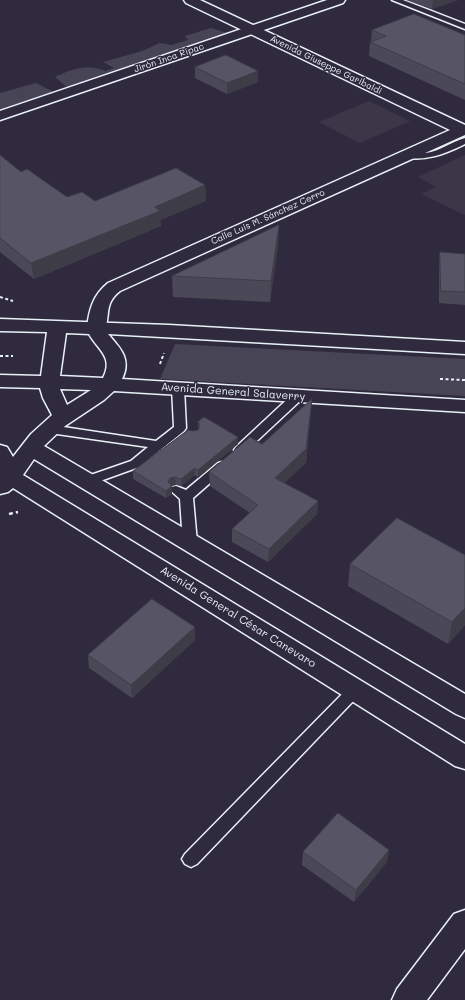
<!DOCTYPE html>
<meta charset="utf-8">
<style>
body{margin:0}
canvas{display:block;background:#2f2a3d}
</style>
<canvas width="465" height="1000"></canvas>
<script>
const ctx = document.querySelector('canvas').getContext('2d');
ctx.lineJoin = 'round';
function fill(path, color) {
  ctx.fillStyle = color;
  ctx.fill(path, 'evenodd');
}
function strokePath(path, color, width, dash) {
  ctx.strokeStyle = color;
  ctx.lineWidth = width;
  ctx.lineCap = dash ? 'butt' : 'round';
  ctx.setLineDash(dash || []);
  ctx.stroke(path);
}
function label(font, color, halo, rows, align = 'center') {
  ctx.font = font + ' Mali,sans-serif';
  ctx.lineWidth = 3;
  ctx.setLineDash([]);
  ctx.textBaseline = 'middle';
  ctx.strokeStyle = halo;
  ctx.fillStyle = color;
  for (const [text, x, y, turn = 0] of rows) {
    ctx.save();
    ctx.translate(x, y);
    ctx.rotate((+turn || 0) * Math.PI / 180);
    ctx.textAlign = isNaN(turn) ? turn : align;
    if (halo) ctx.strokeText(text, 0, 0);
    ctx.fillText(text, 0, 0);
    ctx.restore();
  }
}
const built = new Path2D(`
 M369,101L410,121L360,143L319,122Z
 M465,155V215L421,194L436,187L418,177Z`);
const green = new Path2D(`
 M211,28L227,33L69,89L55,77C72,69 87,63 105,71L114,68L103,62L142,51L160,43L171,45L188,40L185,36Z
 M36,83L60,95L0,115V93Z
 M175,344L465,359V396L160,379Z`);
const pathFar1 = new Path2D(`
 M0,297L13,301
 M0,356H13
 M160,364L164,353
 M440,379L465,380`);
const path = new Path2D(`
 M9,514L18,512`);
const service = new Path2D(`
 M392,0H403L465,24V29Z
 M465,138V144C445,154 425,162 403,157L401,155C407,150 419,153 426,153C440,151 451,142 465,138Z
 M178,384L182,385L184,388L186,428L184,431L139,467L92,484L87,485L82,484L81,481L82,478L131,461L148,447L50,433L46,432L44,429L46,426L50,425L156,441L174,427L172,388L174,385Z
 M298,392L302,393L304,396L302,399L244,453L240,454L236,453L234,450L236,447L294,393Z
 M222,462L226,463L228,466L226,469L193,498L197,543L195,546L190,548L185,546L183,543L180,499L170,490L171,487L176,486L186,490L218,463Z
 M355,684L360,686L363,690L360,694L197,864L191,867L185,864L182,859L185,854L350,686Z`);
const minor = new Path2D(`
 M327,0H345L343,3L0,120V111Z
 M465,910V949L427,1000H392L397,989L454,914Z`);
const tertiary = new Path2D(`
 M184,0H200L465,125V135L120,291C102,305 112,318 103,332L96,334L89,332L87,328C89,310 93,295 108,283L450,130L186,3Z`);
const secondary = new Path2D(`
 M0,319L169,325L465,342V354L108,334C120,348 132,359 122,379L465,400V412L114,391L104,400L65,426L44,446L465,694V718L456,714L34,459L23,475L465,744V769L455,766L13,488L8,492L0,494V445L7,447L13,457L31,434L52,415L43,398L40,388L0,387V375L41,376L47,332L0,331ZM66,333L89,334C98,350 114,357 103,378L60,376ZM60,389L91,390L67,405Z`);
const wall = new Path2D(`
 M406,0H458L432,9Z
 M372,30L465,35V100L369,56L370,42H371Z
 M195,67L258,82L227,94L195,78Z
 M0,155L21,172L67,197L95,201L205,185L206,201L160,220L161,226L34,279L0,252Z
 M279,225L278,246L270,302L173,297L172,276Z
 M440,252L465,254V305L439,303V264Z
 M312,399L306,463L284,483L318,501L317,514L268,562L232,542V529L250,513L210,486L209,472L262,444Z
 M198,422L238,437V444L198,478L195,475L181,486L176,485L171,486H172V494L166,498L133,479V471L193,431L198,430Z
 M465,555V625L448,644L348,586L350,564Z
 M195,627V640L132,698L89,668L88,655Z
 M389,850L387,862L354,902L302,865L303,852Z`);
const shadedWall = new Path2D(`
 M433,0H458L432,9Z
 M258,71V82L227,94V83Z
 M205,185L206,201L160,220L161,226L34,279L31,263L155,207Z
 M279,225L278,246L270,302L271,281Z
 M312,399L306,463L274,492L275,478Z
 M238,437V444L198,478V470Z
 M195,468V475L181,486V479Z
 M175,477L176,485L171,486H172V494L166,498V491L168,482L170,478Z
 M318,501L317,514L268,562L269,549Z
 M465,608V625L448,644L452,622Z
 M195,627V640L132,698L131,685Z
 M389,850L387,862L354,902L356,890Z`);
const building = new Path2D(`
 M414,14L465,35V84L370,42L386,36L372,30Z
 M226,55L258,71L227,83L195,67Z
 M0,155L21,172L27,169L67,197L82,192L95,201L176,168L205,185L155,207L160,211L31,263L0,238Z
 M279,225L271,281L172,276Z
 M440,252L465,254V292L441,291Z
 M312,399L306,449L275,478L318,501L269,549L232,529L258,505L209,472L250,437L262,444Z
 M204,417L238,437L198,470L195,468L181,479L175,477L170,478L168,482L172,486L166,491L133,471L188,430L193,431L198,430L200,425L198,422Z
 M397,518L465,555V608L452,622L350,564Z
 M152,599L195,627L131,685L88,655Z
 M338,813L389,850L356,890L303,852Z`);
const farStreetnames = [
 ["Jirón Inca Rípac",169,58,-19],
 ["Avenida Giuseppe Garibaldi",326,65,26],
 ["Calle Luis M. Sánchez Cerro",268,217,-24]
];
const streetNames = [
 ["Avenida General Salaverry",233,392,4],
 ["Avenida General César Canevaro",238,617,32]
];
fill(built, '#3b3749');
fill(green, '#464455');
strokePath(service, '#e8f1f8', 3);
strokePath(minor, '#e8f1f8', 3);
strokePath(tertiary, '#e8f1f8', 3);
strokePath(secondary, '#e8f1f8', 3);
strokePath(pathFar1, '#e8f1f8', 2, [3, 2.5]);
strokePath(path, '#e8f1f8', 2.5, [4, 3]);
fill(service, '#2f2a3d');
fill(minor, '#2f2a3d');
fill(tertiary, '#2f2a3d');
fill(secondary, '#2f2a3d');
fill(wall, '#4b4957');
fill(shadedWall, '#3d3c47');
fill(building, '#575565');
strokePath(building, '#3d3c47', 1);
label('9px', '#e8f1f8', '#2f2a3d', farStreetnames);
label('11px', '#e8f1f8', '#2f2a3d', streetNames);
</script>
